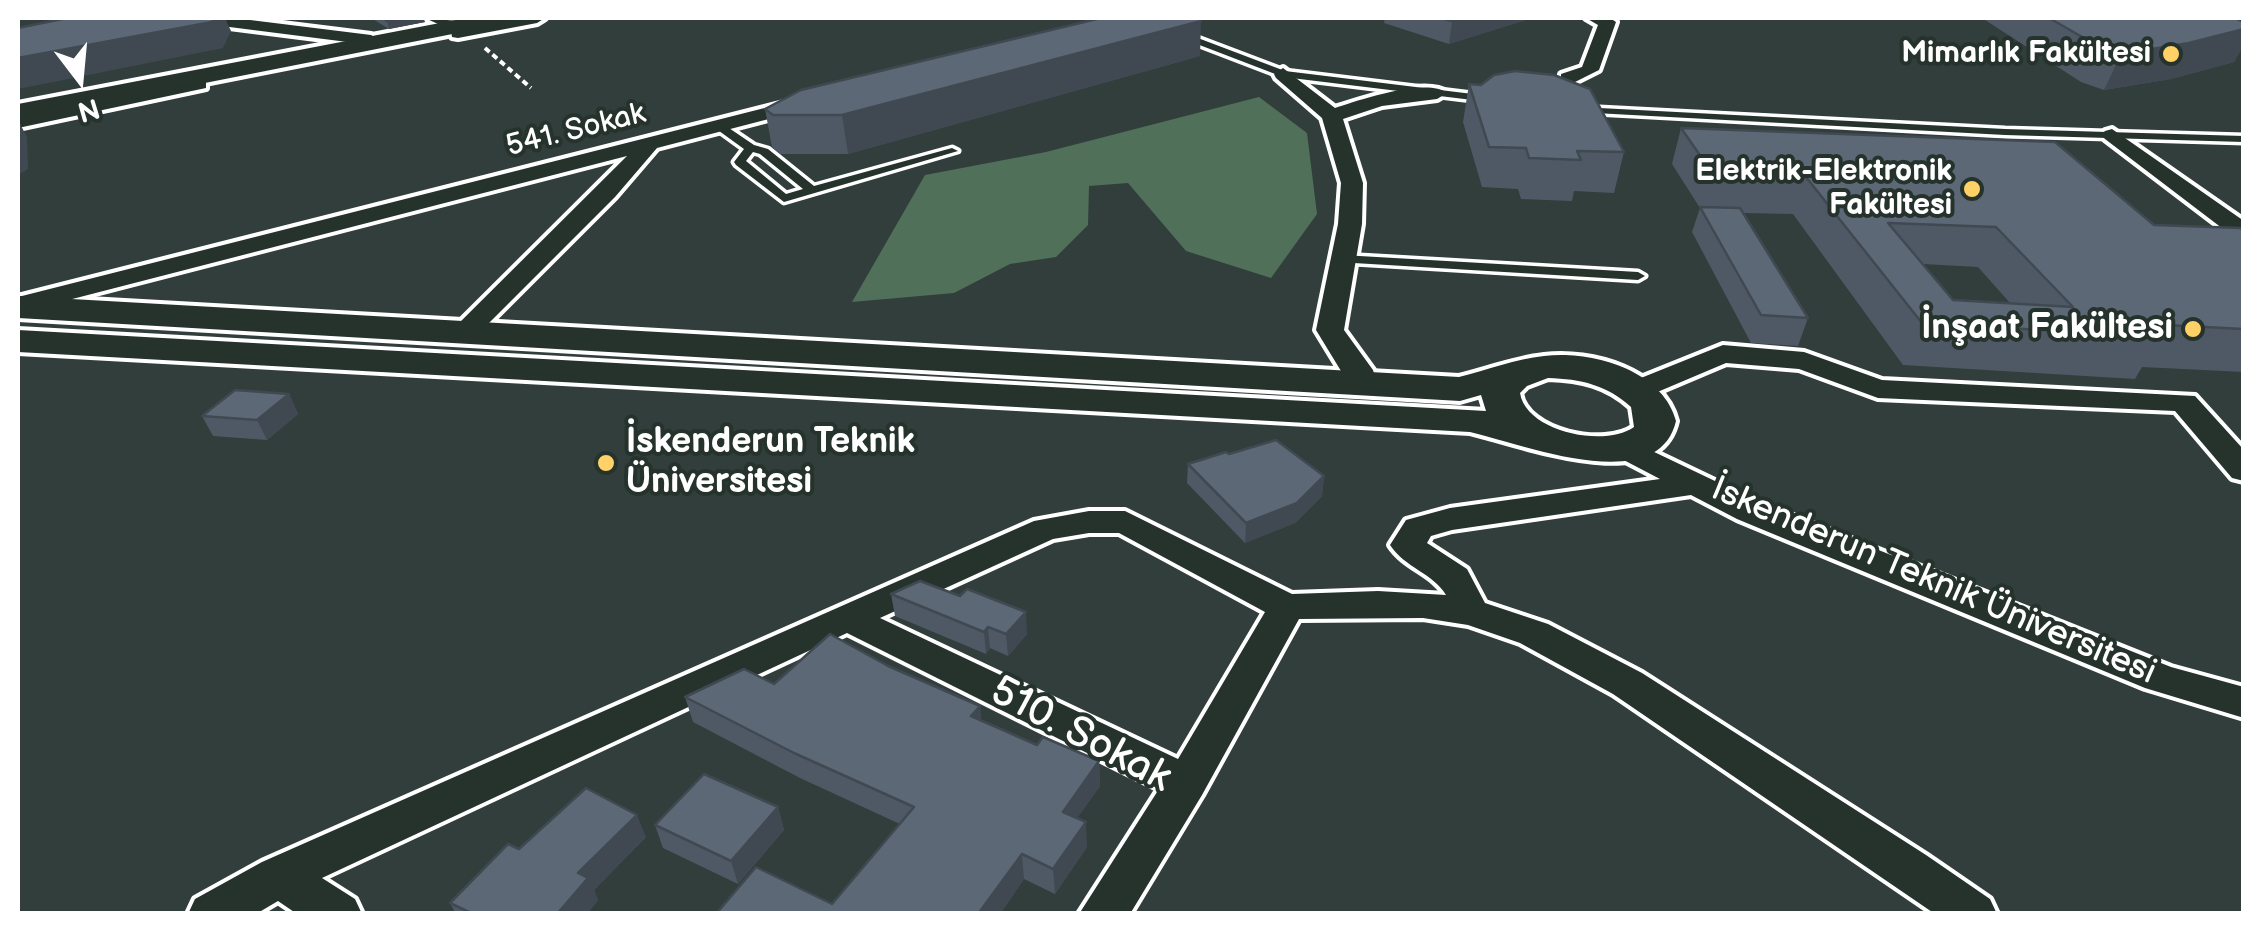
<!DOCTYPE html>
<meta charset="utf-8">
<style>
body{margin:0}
#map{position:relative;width:2261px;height:931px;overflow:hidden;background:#313e3b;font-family:"Balsamiq Sans",sans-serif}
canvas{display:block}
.frame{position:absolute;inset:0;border:20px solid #fff;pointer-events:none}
.north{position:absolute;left:30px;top:30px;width:100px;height:100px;-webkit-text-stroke:8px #26332d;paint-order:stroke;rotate:164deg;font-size:28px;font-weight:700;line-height:40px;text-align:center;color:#fff}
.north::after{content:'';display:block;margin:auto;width:35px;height:45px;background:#fff;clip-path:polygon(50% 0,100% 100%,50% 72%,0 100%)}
</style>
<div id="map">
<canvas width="2261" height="931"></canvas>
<div class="frame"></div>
<div class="north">N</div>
</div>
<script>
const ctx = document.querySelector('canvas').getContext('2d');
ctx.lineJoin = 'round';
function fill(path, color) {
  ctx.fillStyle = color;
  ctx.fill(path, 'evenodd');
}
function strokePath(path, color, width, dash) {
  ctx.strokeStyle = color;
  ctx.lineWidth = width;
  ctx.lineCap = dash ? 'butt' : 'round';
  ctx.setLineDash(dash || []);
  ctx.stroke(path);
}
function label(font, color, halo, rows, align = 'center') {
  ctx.font = font + ' "Balsamiq Sans",sans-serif';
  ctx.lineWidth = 8;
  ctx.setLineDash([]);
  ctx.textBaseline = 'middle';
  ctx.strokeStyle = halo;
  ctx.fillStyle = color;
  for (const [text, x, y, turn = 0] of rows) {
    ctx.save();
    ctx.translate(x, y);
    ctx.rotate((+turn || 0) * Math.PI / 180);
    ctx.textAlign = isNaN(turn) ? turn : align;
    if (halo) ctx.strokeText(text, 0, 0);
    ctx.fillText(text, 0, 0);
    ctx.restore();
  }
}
const green = new Path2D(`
 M1259,97L1307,133L1317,214L1271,278L1186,251L1128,183L1089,186L1088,225L1056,257L1010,264L954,293L852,302L925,175L1046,152Z`);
const path = new Path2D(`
 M485,48L531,88`);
const service = new Path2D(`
 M1176,32H1182L1285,71L1489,96L1494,99L1489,102L1283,77L1176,36Z
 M1580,107L2005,129L2244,136V142L2005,135L1576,112L1575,110Z
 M715,124H723L754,145L768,149L814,186L952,148L958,151L784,202L736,165L734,162L744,149L715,128ZM753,152L760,154L803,189L786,194L746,161Z
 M1342,255L1638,272L1645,276L1638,280L1337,262V256Z`);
const minor = new Path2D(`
 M190,18H234L371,35L380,40L371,45L198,23Z
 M425,18L458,21L459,28L513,18H545L537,23L458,38L452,37L451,30Z
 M1586,18H1610L1616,22L1599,70L1575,82H1561V74L1582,67L1598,25Z
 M1283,68L1335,108C1359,100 1427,77 1447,93L1437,99L1382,106L1343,119L1363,183L1362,224L1344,330L1373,370L1377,383L1372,389H1352L1316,330L1338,224L1341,183L1322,118L1276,78L1274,74Z
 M199,78L206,80V88L18,128V116Z
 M808,97L818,103L815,107L657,148L615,197L473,339H453L449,333L627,156L18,313V297Z
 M2112,129L2244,221V240L2235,238L2105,139L2101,135L2105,131Z
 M1723,345L1804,352L1882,380L2195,396L2244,450V481L2232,478L2175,411L1878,398L1799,369L1726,363L1648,396H1626L1622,390L1626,384Z
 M1627,439L1761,503L2171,667L2244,687V718L2145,688L1737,519L1691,495L1452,530L1431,536L1427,543L1467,569L1485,603L1548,624L1642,673L1926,855L1990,899L1997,914H1935L1613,694L1520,643L1468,625L1423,618L1299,619L1202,795L1130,914H1079L1159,789L847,633L322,878L355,899L362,914H297L278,901L256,914H188L195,899L262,862L1034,521L1089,511H1125L1292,594L1378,591L1446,595C1433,573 1405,568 1390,545L1406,520L1450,508L1660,479L1616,456L1611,449L1616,442ZM1089,533H1119L1265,612L1178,759L880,618L1053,539Z`);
const tertiary = new Path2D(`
 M466,18H509L498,25L18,120V104Z
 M18,296L1459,377C1487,370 1516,359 1544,356C1591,350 1663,370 1676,421C1658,499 1519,443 1470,432L18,352V330L1486,411L1481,395L1460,401L18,318ZM1548,378C1581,379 1607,385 1631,407L1634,427C1605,448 1526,432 1520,393L1527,386Z`);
const wall = new Path2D(`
 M371,18H423L425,22L389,29Z
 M1385,18H1532L1449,44L1384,23Z
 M1982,18H2235L2244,22V44L2234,62L2171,79L2104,90L2081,82Z
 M1200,56L848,154H780L772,147L765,109Z
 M1469,84L1624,152L1614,193L1574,191L1572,201L1521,199L1518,189L1482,187L1463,122Z
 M1681,128L2154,225L2244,231V372L2142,367L2135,379L1903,365L1793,214L1743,213L1808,318L1798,346L1751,343L1692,232L1700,208L1672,164ZM1923,264L1978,267L2010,303L1953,300Z
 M289,394L298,414L267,440L213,436L202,416Z
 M1229,454L1324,476L1322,496L1295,523L1245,543L1187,483L1188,464Z
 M891,594L1027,634L1008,656L990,648L986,654L895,616Z
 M888,666L980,706L981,720L1037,745L1099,761L1100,786L1077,818L1087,847L1055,894L1024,879L1000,914H716L832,904L900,824L800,778L693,722L685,697Z
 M778,807L784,830L738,884L663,848L655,825Z
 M646,837L594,890L598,900L587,914H456L450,903L519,849Z`);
const shadedWall = new Path2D(`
 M214,18H225L231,31L223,48L18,89V58Z
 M405,18H423L425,22L389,29L387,21Z
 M1464,18H1532L1449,44L1452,21Z
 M1201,21L1200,56L848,154L842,115Z
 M2244,29V44L2234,62L2171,79L2104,90L2121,54Z
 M18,120L27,137L28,169L18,175Z
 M289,394L298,414L267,440L257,420Z
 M1324,476L1322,496L1295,523L1245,543L1246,523Z
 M1026,612L1027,634L1008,656L1006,634Z
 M988,627L990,648L986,654L984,632Z
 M980,706L982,731L971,716Z
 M1099,761L1100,786L1064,837L1063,812Z
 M778,807L784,830L738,884L731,861Z
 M637,815L646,837L594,890L598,900L587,914H557L578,873Z
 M1086,822L1087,847L1055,894L1053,869Z
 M1022,854L1024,879L1000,914H978Z`);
const building = new Path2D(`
 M67,18H214L212,22L18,58V28Z
 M382,18H405L387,21Z
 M1101,18H1200L1201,21L842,115H773L765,109L801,90Z
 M1441,18H1464L1452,21Z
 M2049,18H2235L2244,22V29L2189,43L2121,54L2098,46Z
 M1515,71L1554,75L1590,89L1624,152L1577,151L1581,160L1529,158L1526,148L1489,147L1469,84L1481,85L1494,75Z
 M1681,128L2055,142L2154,225L2240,228L2244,231V329L2146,324L2160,337L1922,323L1806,177L1713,174ZM1888,223L1996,227L2073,307L1953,300Z
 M1700,207L1740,208L1808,318L1761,315Z
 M235,390L289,394L257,420L202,416Z
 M1276,440L1324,476L1297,503L1246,523L1188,464L1226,452L1229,454Z
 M920,581L960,596L967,589L1026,612L1006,634L988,627L984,632L891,594Z
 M830,634L888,666L980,706L971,716L1037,745L1043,737L1099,761L1063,812L1086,822L1053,869L1022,854L978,914H716L756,867L832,904L914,807L794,753L685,697L744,669L774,684Z
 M704,774L778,807L731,861L655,825Z
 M586,788L637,815L578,873L588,878L557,914H473L450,903L508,844L519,849Z`);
const markers = [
 [2171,54,10,"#ffd166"],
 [1972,189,10,"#ffd166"],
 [2193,329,10,"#ffd166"],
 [606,463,10,"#ffd166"]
];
const farPoinames = [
 ["Mimarlık Fakültesi",2151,54],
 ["Elektrik-Elektronik",1952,172],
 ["Fakültesi",1952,206]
];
const farStreetnames = [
 ["541. Sokak",576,131,-14]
];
const poiNames = [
 ["İnşaat Fakültesi",2173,329],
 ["İskenderun Teknik",626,443,"left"],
 ["Üniversitesi",626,483,"left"]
];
const streetNames = [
 ["İskenderun Teknik Üniversitesi",1933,582,23]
];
const nearStreetnames = [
 ["510. Sokak",1080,736,28]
];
fill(green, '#50705a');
strokePath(service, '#fff', 7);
strokePath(minor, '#fff', 8);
strokePath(tertiary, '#fff', 8);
strokePath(path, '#fff', 4, [6, 4]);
fill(service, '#26332d');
fill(minor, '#26332d');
fill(tertiary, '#26332d');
fill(wall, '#4f5965');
fill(shadedWall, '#404952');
fill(building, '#5c6875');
strokePath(building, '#404952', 2.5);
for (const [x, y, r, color] of markers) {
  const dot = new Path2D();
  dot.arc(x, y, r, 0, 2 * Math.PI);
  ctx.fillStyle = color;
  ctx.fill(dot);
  strokePath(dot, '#26332d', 4);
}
label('bold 30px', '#fff', '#26332d', farPoinames, 'right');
label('30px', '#fff', '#26332d', farStreetnames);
label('bold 35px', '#fff', '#26332d', poiNames, 'right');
label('35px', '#fff', '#26332d', streetNames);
label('42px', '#fff', '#26332d', nearStreetnames);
</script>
